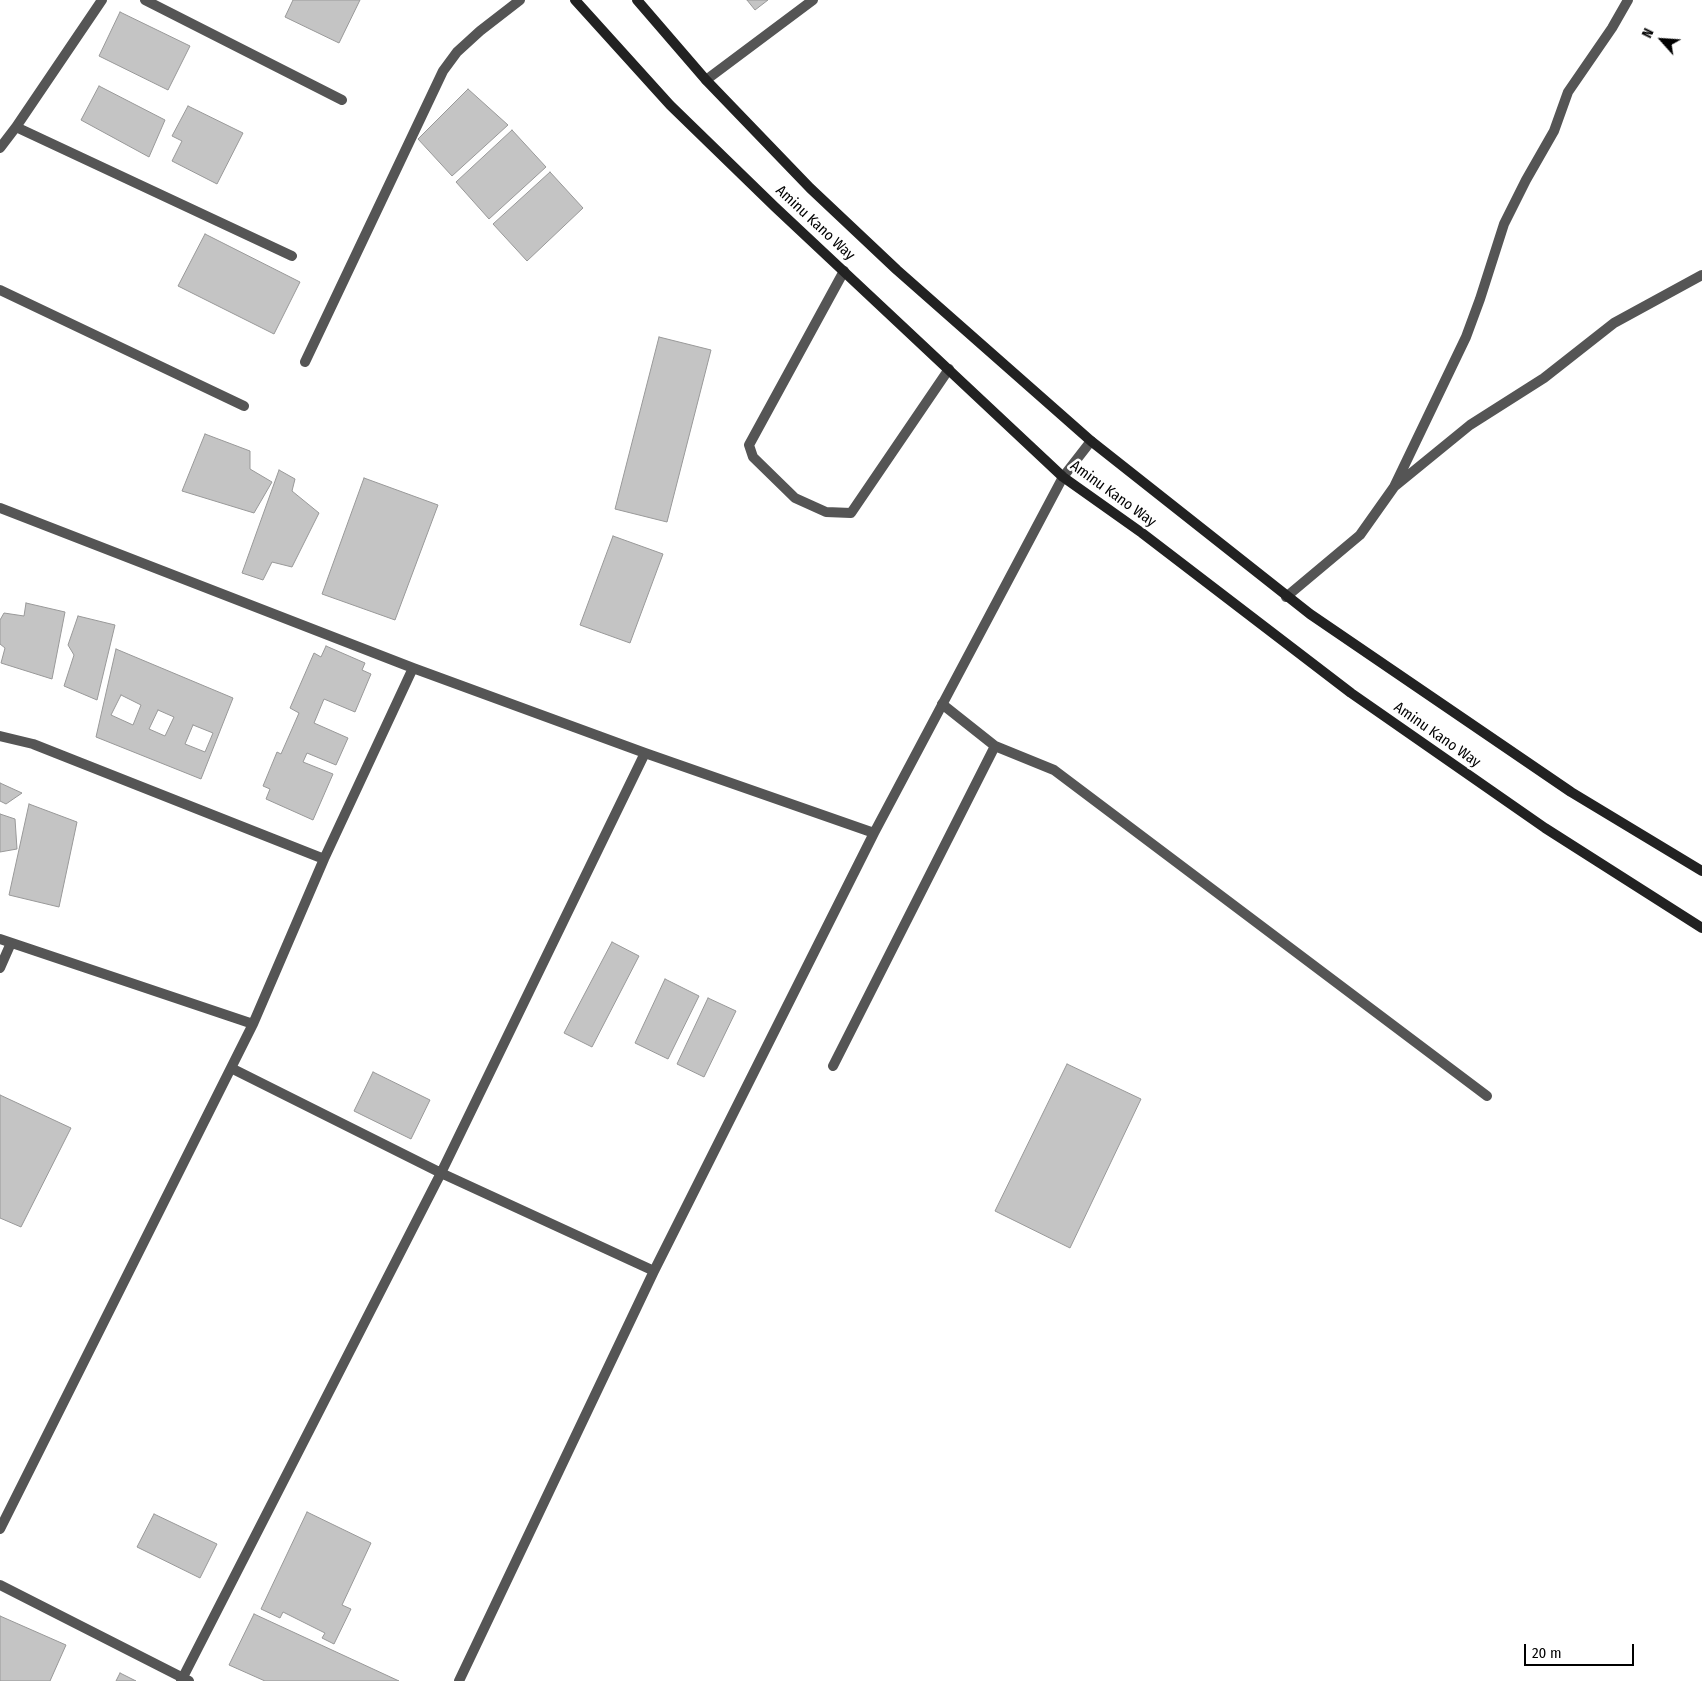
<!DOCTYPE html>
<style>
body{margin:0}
#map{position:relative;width:1702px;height:1681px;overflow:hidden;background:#fff;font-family:"Fira Sans Condensed",sans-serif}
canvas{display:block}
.north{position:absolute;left:1637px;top:15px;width:50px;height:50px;-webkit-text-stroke:4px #fff;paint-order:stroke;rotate:296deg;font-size:14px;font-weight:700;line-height:20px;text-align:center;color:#000}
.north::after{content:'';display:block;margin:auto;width:18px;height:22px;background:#000;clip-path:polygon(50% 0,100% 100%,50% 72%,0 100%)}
.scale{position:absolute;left:1524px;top:1644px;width:110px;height:22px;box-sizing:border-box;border:2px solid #000;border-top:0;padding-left:6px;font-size:15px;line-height:18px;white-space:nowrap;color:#000;-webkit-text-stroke:4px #fff;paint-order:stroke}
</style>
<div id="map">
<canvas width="1702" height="1681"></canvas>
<div class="north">N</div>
<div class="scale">20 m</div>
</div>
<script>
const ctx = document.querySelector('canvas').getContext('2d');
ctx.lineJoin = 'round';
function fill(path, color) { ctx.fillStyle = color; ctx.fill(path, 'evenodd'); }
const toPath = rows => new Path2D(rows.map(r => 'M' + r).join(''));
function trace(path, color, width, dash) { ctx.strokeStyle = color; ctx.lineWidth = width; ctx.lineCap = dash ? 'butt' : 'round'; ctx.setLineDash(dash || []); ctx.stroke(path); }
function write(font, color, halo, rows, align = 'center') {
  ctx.font = font + ' "Fira Sans Condensed",sans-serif'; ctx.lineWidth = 5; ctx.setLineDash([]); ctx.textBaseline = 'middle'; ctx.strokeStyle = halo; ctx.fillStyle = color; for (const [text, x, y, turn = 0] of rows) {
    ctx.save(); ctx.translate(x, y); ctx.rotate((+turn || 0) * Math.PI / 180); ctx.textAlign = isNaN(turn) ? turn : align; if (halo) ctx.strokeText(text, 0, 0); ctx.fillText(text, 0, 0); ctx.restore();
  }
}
const building = toPath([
 [293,0,360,0,339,43,285,17,293,0],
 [747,0,768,0,755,10,747,0],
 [120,12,190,46,168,90,99,56,120,12],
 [99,86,165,120,149,157,81,120,99,86],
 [468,89,508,125,452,176,418,139,468,89],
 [188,106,243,133,217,184,172,161,182,141,172,136,188,106],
 [512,130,546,167,489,219,456,182,512,130],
 [550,172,583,208,527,261,493,224,550,172],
 [205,234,300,282,274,334,178,286,205,234],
 [659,337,711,350,667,522,615,509,659,337],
 [205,434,250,451,250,469,272,482,254,513,182,491,205,434],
 [279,470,295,479,292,491,319,513,292,567,272,562,263,580,242,573,279,470],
 [364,478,438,505,395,620,322,594,364,478],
 [613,536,663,554,630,643,580,625,613,536],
 [26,603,65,612,52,679,1,663,5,648,0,644,0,620,4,613,24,616,26,603],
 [78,616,115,625,97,700,64,686,74,655,68,645,78,616],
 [326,646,365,663,362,670,371,674,355,712,324,699,314,723,348,738,336,765,307,753,303,762,333,774,313,820,266,799,270,789,263,786,277,752,281,754,299,713,290,708,314,653,321,657,326,646],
 [116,649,233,698,201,779,96,737,116,649],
 [121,695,141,705,133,725,111,715,121,695],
 [158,710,174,717,165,736,149,729,158,710],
 [193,725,213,733,205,752,185,744,193,725],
 [0,783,22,793,6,804,0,801,0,783],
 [29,804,77,822,59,907,9,895,29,804],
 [0,814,15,819,17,849,0,852,0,814],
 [612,942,639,956,592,1047,564,1033,612,942],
 [665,979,699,996,668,1059,635,1043,665,979],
 [708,998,736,1011,704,1077,677,1064,708,998],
 [1067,1064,1141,1099,1070,1248,995,1211,1067,1064],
 [373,1072,430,1100,411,1139,354,1111,373,1072],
 [0,1095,71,1128,21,1227,0,1218,0,1095],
 [307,1512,371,1543,342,1605,351,1609,334,1644,322,1638,325,1633,283,1612,280,1618,261,1609,307,1512],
 [154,1514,217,1544,200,1578,137,1547,154,1514],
 [254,1614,399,1681,265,1681,229,1665,254,1614],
 [0,1616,66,1645,50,1681,0,1681,0,1616],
 [120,1673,136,1681,116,1681,120,1673]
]);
const lane = toPath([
 [844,271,749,445,753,457,795,498,826,512,851,513,949,369],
 [1394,487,1466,337,1480,299,1504,224,1526,180,1554,131,1568,92,1612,28,1628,0],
 [1286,597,1360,535,1394,487,1470,425,1544,378,1614,323,1702,275],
 [942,704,995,746,1054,770,1487,1096],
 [833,1066,995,746]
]);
const street = toPath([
 [145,0,342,100],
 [706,80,813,0],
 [16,127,292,256],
 [0,148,16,127,102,0],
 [0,290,244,406],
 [305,362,443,71,457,52,480,31,520,0],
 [0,508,413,668,645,753,874,833],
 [0,736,33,744,324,859],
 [0,939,253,1024],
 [0,968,11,943],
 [231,1068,441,1173,654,1271],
 [0,1529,253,1024,324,859,413,668],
 [0,1585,189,1681],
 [181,1681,441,1173,645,753],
 [459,1681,654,1271,874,833,1063,477,1091,441]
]);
const secondary = toPath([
 [575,0,670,105,775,207,1063,477,1142,533,1351,693,1545,828,1702,928],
 [637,0,706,80,810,188,897,270,1091,441,1310,614,1571,792,1702,871]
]);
const streetNames = [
 ["Aminu Kano Way",815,223,43],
 ["Aminu Kano Way",1113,494,36],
 ["Aminu Kano Way",1437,735,35]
];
fill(building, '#c4c4c4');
trace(building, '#999', 1);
trace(lane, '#555', 10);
trace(street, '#555', 10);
trace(secondary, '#222', 10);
write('15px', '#000', '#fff', streetNames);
</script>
